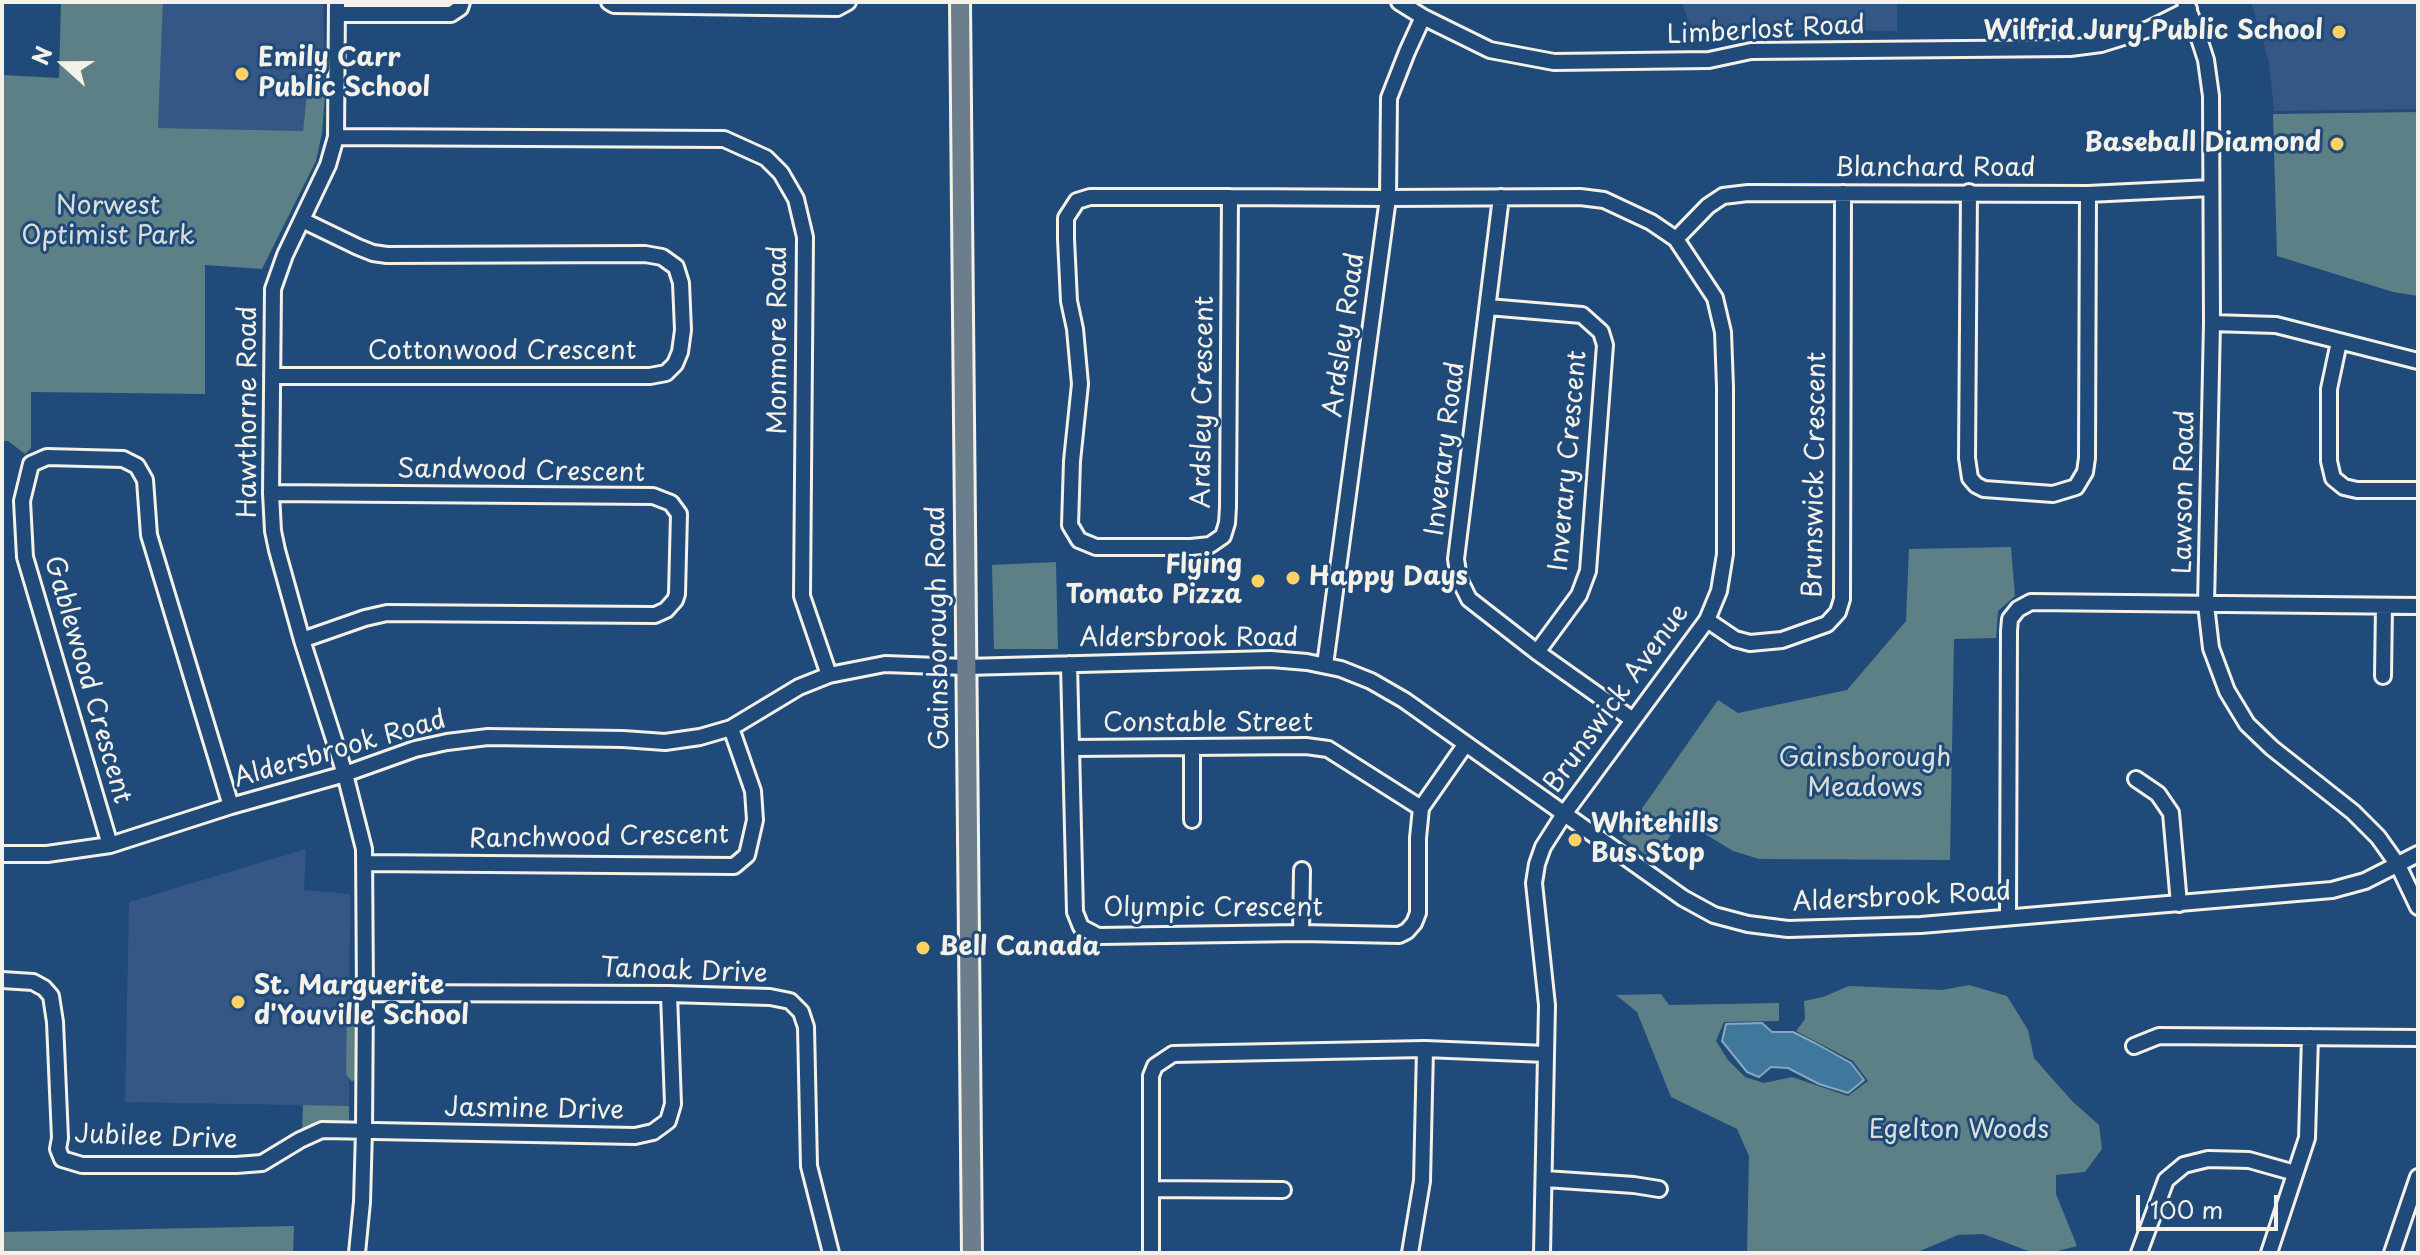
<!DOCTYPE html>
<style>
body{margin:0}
#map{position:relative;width:2420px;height:1255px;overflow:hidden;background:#1f4a7a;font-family:"Playpen Sans",sans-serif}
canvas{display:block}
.frame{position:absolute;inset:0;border:4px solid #f4f1e8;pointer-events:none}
.north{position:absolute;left:24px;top:24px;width:80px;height:80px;-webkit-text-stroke:6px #1f4a7a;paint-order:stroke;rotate:291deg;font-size:22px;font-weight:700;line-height:32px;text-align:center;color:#f4f1e8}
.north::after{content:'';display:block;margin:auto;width:28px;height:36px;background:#f4f1e8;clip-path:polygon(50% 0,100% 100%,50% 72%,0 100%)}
.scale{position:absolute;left:2136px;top:1195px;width:142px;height:36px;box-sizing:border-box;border:4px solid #f4f1e8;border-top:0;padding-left:10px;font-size:24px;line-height:28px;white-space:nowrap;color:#f4f1e8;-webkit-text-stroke:6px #1f4a7a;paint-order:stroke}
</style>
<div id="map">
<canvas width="2420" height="1255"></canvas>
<div class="frame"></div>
<div class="north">N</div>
<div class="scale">100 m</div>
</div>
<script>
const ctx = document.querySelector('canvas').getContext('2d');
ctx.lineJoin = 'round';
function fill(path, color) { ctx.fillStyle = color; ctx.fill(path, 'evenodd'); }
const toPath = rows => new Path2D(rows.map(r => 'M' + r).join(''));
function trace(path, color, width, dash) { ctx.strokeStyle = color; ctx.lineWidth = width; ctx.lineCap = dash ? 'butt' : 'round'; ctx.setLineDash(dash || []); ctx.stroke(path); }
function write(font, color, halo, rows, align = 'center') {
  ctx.font = font + ' "Playpen Sans",sans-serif'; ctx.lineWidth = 6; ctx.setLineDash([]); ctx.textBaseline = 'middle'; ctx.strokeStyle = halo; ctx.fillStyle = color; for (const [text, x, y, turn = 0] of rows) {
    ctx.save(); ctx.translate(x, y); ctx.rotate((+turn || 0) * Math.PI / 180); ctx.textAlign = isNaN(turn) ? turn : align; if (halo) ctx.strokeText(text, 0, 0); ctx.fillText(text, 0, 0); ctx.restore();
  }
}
const built = toPath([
 [163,2,323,2,325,95,307,95,303,131,158,128],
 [1682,2,1897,2,1897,31,1767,30,1695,42],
 [2251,2,2418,2,2418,109,2274,111,2269,62],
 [306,849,304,890,350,894,349,1106,125,1102,129,902]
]);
const green = toPath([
 [61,2,163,2,158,128,303,131,307,94,325,95,322,133,316,161,262,269,205,265,205,394,31,392,31,448,25,454,8,441,2,441,2,75,59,78],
 [2418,112,2418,296,2393,292,2277,256,2273,114],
 [2011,547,2015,596,1998,611,1996,638,1954,639,1950,860,1759,859,1733,851,1682,820,1653,860,1622,837,1718,700,1738,713,1847,690,1906,621,1909,549],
 [1056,562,1058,649,994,649,992,565],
 [1969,985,2007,996,2028,1030,2034,1058,2072,1101,2099,1125,2102,1149,2085,1172,2056,1175,2056,1194,2077,1246,2054,1252,2031,1252,1983,1234,1958,1235,1915,1253,1747,1253,1749,1156,1737,1129,1671,1097,1637,1012,1616,995,1661,994,1669,1005,1779,1003,1779,1021,1724,1022,1716,1041,1728,1060,1745,1077,1764,1083,1792,1077,1848,1096,1868,1081,1853,1061,1796,1031,1805,1019,1804,1001,1823,997,1849,986,1942,990],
 [353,999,358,1000,357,1077,352,1082,346,1074,347,1004],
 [303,1105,349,1106,349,1124,302,1131],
 [294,1226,293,1253,2,1253,2,1232]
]);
const water = toPath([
 [1762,1023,1772,1032,1793,1032,1815,1043,1851,1063,1864,1080,1848,1093,1819,1084,1788,1068,1771,1067,1759,1077,1747,1072,1722,1041,1726,1024,1762,1023]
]);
const minor = toPath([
 [337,2,336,137,328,165,285,255,273,289,271,493,273,531,277,550,302,640,345,774,364,849,365,993,364,1131,362,1202,357,1253],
 [609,2,614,5,837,8,848,2],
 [1399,2,1423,17,1490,50,1554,62,1709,60,1751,51,2070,48,2101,44,2149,29,2189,9],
 [2185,2,2195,26,2206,60,2211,96,2212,323,2206,605,2211,648,2227,691,2247,724,2272,748,2353,812,2378,837,2398,865,2418,907],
 [337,14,451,14,460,8,462,2],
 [336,137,724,139,766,158,781,173,796,199,805,237,802,596,829,675],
 [1969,192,1967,458,1970,478,1976,485,1984,489,2053,494,2076,487,2085,472,2087,458,2088,194],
 [1230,197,1228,507,1227,523,1223,536,1210,545,1191,547,1096,547,1079,540,1070,525,1072,461,1080,384,1075,329,1069,301,1066,239,1066,218,1077,201,1090,197,1230,197,1388,198,1580,197,1604,200,1651,222,1676,239,1715,298,1723,332,1725,387,1725,554,1719,591,1707,620,1564,814,1543,847,1537,864,1534,883,1547,1005,1542,1253],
 [1501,197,1456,559,1459,579,1469,599,1537,652,1633,720],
 [1676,239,1708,206,1723,196,1748,193,2088,194,2211,188],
 [1488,307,1582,315,1601,332,1605,345,1588,571,1579,595,1537,652],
 [2212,323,2276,325,2418,361],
 [2339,342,2329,389,2329,461,2333,478,2344,487,2357,490,2418,490],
 [272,376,650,376,666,373,675,364,680,352,683,330,681,283,676,267,662,257,645,254,387,255,373,253,358,247,302,220],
 [271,493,653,496,671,503,679,514,677,594,675,600,666,610,655,615,387,613,365,618,302,640],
 [1707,620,1735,639,1750,643,1782,640,1827,624,1838,612,1842,599,1843,193],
 [1069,664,1075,912,1081,927,1098,936,1301,933,1399,935,1407,931,1414,923,1418,913,1418,838,1421,808,1465,745],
 [1325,665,1388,198,1389,98,1407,52,1423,17],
 [2383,676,2384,606],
 [1073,748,1306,746,1328,749,1421,808],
 [2136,779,2158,794,2171,813,2179,904],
 [1192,820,1192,748],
 [110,845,25,557,22,501,31,464,47,457,123,459,137,466,145,480,149,535,231,806],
 [2,854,47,854,110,845,231,806,345,774,415,749,447,742,488,737,623,739,665,742,700,737,731,728,799,687,829,675,885,664,965,667,1271,659,1307,662,1341,669,1371,681,1404,700,1683,898,1714,915,1748,924,1788,929,1921,925,2332,890,2365,881,2418,854],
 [365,863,734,866,747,855,755,820,753,791,731,728],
 [2008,916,2009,631,2010,619,2018,609,2031,602,2418,606],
 [1301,933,1302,870],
 [2,980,33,982,44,988,51,996,55,1022,60,1138,58,1149,62,1159,82,1165,236,1165,262,1163,300,1140,322,1130,635,1136,653,1132,668,1121,673,1104,669,994],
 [365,993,669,994,770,997,790,1001,801,1012,806,1027,809,1166,831,1253],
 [2134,1046,2159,1036,2418,1038],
 [1545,1179,1634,1185,1659,1189],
 [1151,1189,1283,1190],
 [1151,1253,1151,1076,1155,1066,1173,1054,1425,1049],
 [1410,1253,1422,1181,1425,1049,1546,1054],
 [2139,1253,2166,1180,2184,1165,2208,1159,2249,1160,2295,1173],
 [2269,1253,2307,1138,2310,1037],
 [2392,1253,2418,1177]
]);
const major = toPath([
 [960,2,972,1253]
]);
const markers = [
 [2339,32,8,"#ffd166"],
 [242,74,8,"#ffd166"],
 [2337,144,8,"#ffd166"],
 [1293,578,8,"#ffd166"],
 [1258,581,8,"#ffd166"],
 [1575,840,8,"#ffd166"],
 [923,948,8,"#ffd166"],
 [238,1002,8,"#ffd166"]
];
const streetNames = [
 ["Limberlost Road",1766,31,-3],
 ["Blanchard Road",1935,169],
 ["Ardsley Road",1345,335,-82],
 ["Monmore Road",779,340,-90],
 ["Cottonwood Crescent",502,352],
 ["Ardsley Crescent",1204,402,-89],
 ["Hawthorne Road",249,412,-90],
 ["Inverary Road",1446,449,-83],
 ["Inverary Crescent",1569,461,-85],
 ["Sandwood Crescent",521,472,1],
 ["Brunswick Crescent",1816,475,-89],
 ["Lawson Road",2185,492,-89],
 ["Gainsborough Road",939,628,-91],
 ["Aldersbrook Road",1189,639],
 ["Gablewood Crescent",87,680,74],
 ["Brunswick Avenue",1617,699,-54],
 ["Constable Street",1208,724],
 ["Aldersbrook Road",340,750,-16],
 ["Ranchwood Crescent",599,838,-1],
 ["Aldersbrook Road",1902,898,-3],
 ["Olympic Crescent",1213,909],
 ["Tanoak Drive",684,972,2],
 ["Jasmine Drive",534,1110,1],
 ["Jubilee Drive",156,1138,2]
];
const poiNames = [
 ["Wilfrid Jury Public School",2323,32,"right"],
 ["Emily Carr",258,59],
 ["Public School",258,89],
 ["Baseball Diamond",2321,144,"right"],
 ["Flying",1242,566,"right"],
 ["Tomato Pizza",1242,596,"right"],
 ["Happy Days",1309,578],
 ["Whitehills",1591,825],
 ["Bus Stop",1591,855],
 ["Bell Canada",939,948],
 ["St. Marguerite",254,987],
 ["d'Youville School",254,1017]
];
const parkNames = [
 ["Norwest",108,207],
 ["Optimist Park",108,237],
 ["Gainsborough",1865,759],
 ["Meadows",1865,789],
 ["Egelton Woods",1959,1131]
];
fill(built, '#355786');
fill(green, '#5c8085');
fill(water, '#40779c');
trace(water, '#88a8ba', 2);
trace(minor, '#f4f1e8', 20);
trace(major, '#f4f1e8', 24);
trace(minor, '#1f4a7a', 14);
trace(major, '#6c7d8c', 18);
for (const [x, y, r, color] of markers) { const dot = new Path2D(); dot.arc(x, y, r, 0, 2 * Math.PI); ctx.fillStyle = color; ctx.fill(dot); trace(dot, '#1f4a7a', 3); }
write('26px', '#f4f1e8', '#1f4a7a', streetNames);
write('bold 26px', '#f4f1e8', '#1f4a7a', poiNames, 'left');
write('26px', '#dde0d9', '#1f4a7a', parkNames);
</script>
